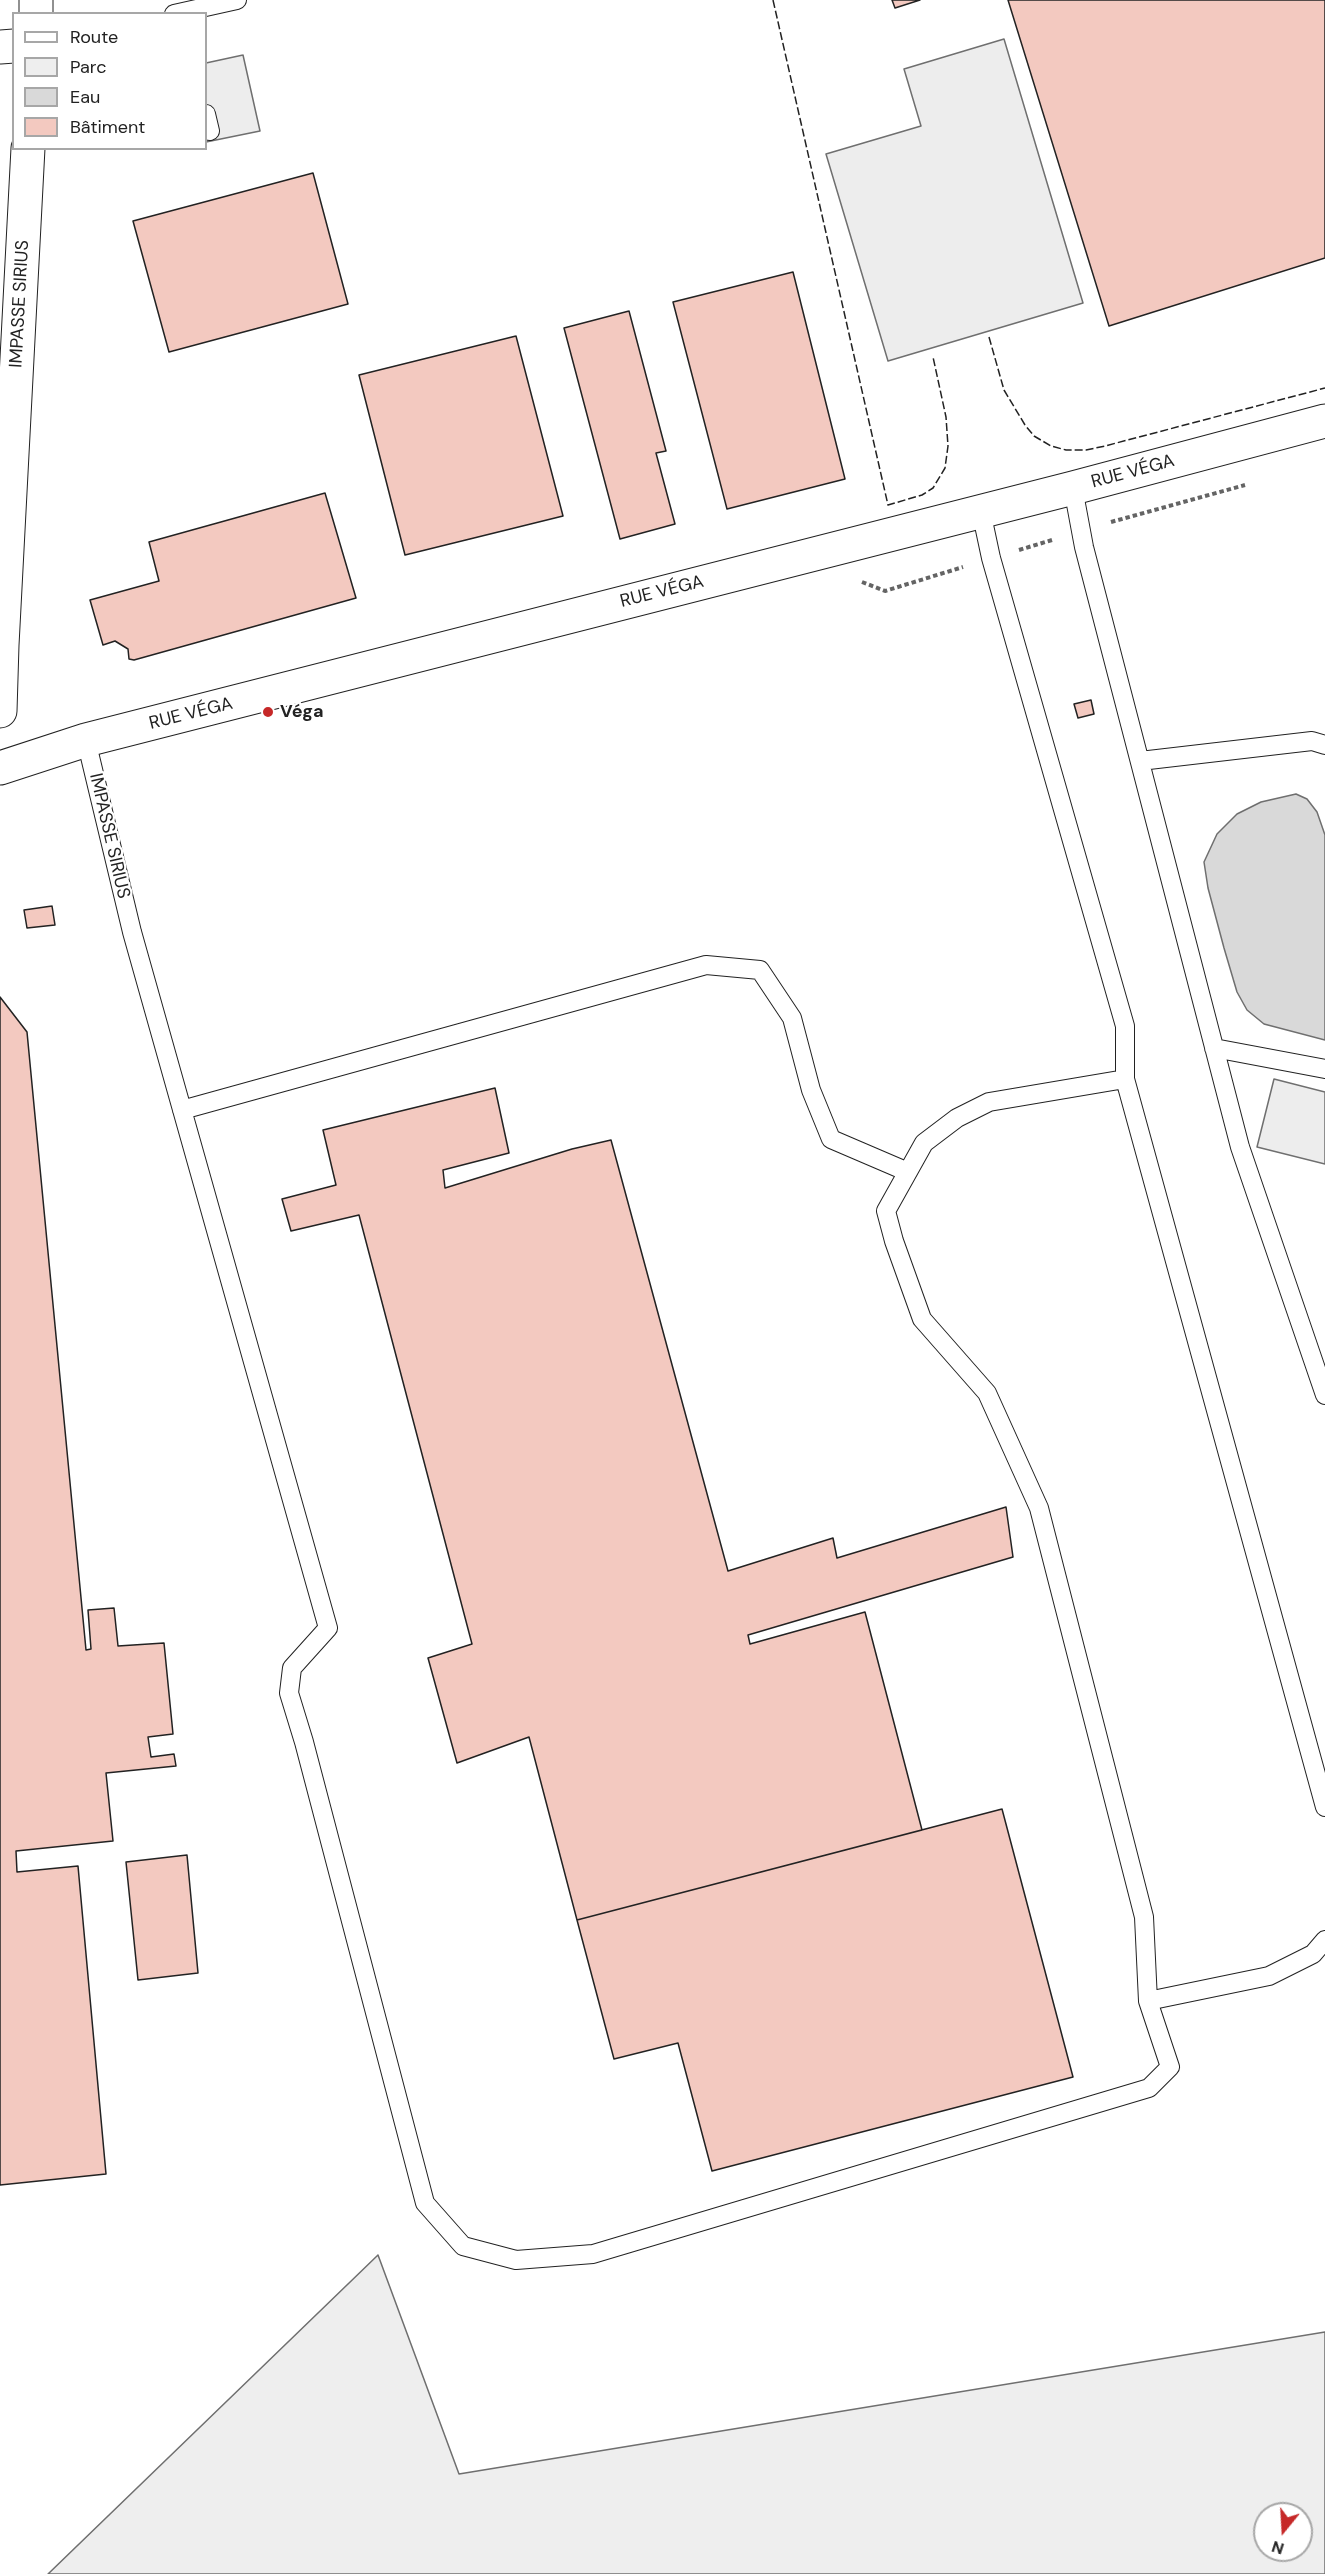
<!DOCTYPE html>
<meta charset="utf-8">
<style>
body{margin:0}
#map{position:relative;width:1325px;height:2574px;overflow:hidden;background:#fff;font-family:"DM Sans",sans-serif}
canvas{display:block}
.legend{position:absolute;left:12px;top:12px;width:195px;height:138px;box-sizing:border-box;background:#fff;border:2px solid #a7a7a7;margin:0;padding:8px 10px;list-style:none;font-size:18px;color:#222}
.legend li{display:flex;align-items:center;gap:12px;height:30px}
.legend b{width:30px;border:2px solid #a7a7a7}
.north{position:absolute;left:1253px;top:2502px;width:60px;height:60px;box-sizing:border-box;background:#fff;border:2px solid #a7a7a7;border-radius:50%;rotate:198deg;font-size:16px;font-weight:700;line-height:24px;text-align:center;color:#222}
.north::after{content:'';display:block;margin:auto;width:21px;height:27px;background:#c62828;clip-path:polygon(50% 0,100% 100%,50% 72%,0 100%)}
</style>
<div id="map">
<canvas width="1325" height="2574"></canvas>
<ul class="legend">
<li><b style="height:8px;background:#fff"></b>Route</li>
<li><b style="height:16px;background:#eee"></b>Parc</li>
<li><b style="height:16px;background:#d9d9d9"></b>Eau</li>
<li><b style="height:16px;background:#f3c9c0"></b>Bâtiment</li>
</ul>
<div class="north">N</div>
</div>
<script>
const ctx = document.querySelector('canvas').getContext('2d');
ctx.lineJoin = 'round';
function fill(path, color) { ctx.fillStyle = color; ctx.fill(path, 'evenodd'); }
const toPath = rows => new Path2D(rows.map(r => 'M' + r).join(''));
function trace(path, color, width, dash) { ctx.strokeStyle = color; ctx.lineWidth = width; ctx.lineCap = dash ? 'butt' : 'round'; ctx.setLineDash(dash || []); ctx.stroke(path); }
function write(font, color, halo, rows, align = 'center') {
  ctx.font = font + ' "DM Sans",sans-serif'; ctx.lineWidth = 4.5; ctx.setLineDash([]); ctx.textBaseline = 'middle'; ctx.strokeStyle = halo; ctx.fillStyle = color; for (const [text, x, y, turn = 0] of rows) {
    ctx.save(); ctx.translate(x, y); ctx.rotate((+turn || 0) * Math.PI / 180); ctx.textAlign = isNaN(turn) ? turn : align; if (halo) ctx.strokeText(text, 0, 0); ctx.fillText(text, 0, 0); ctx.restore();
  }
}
const green = toPath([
 [378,2255,459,2474,1325,2332,1325,2574,48,2574,378,2255],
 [1265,2514,1301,2514,1301,2550,1265,2550,1265,2514]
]);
const parking = toPath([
 [1004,39,1083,303,888,361,826,154,921,126,904,69,1004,39],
 [243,55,260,131,206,142,206,63,243,55],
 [1274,1079,1325,1092,1325,1164,1257,1147,1274,1079]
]);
const water = toPath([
 [1296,794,1307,799,1317,812,1325,835,1325,1040,1264,1024,1247,1010,1237,992,1224,948,1208,888,1204,862,1217,834,1237,814,1261,802,1296,794]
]);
const building = toPath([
 [892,0,920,0,895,8,892,0],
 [1008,0,1325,0,1325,258,1109,326,1008,0],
 [313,173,348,304,169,352,133,221,313,173],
 [793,272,845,479,727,509,673,302,793,272],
 [629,311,666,451,656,453,675,524,620,539,564,328,629,311],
 [516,336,563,516,405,555,359,375,516,336],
 [325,493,356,598,134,660,129,659,128,649,115,641,103,645,90,600,159,581,149,542,325,493],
 [1091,700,1094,714,1078,718,1074,704,1091,700],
 [52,906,55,925,27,928,24,910,52,906],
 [0,997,27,1032,86,1650,91,1649,88,1610,114,1608,118,1646,164,1643,173,1734,148,1737,151,1757,174,1754,176,1766,106,1773,113,1841,16,1851,17,1872,78,1866,106,2174,0,2185,0,997],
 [495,1088,509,1153,443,1170,445,1188,572,1149,611,1140,728,1571,833,1538,837,1558,1006,1507,1013,1557,748,1635,750,1644,865,1612,922,1830,577,1920,529,1737,457,1763,428,1658,472,1644,359,1215,291,1231,282,1199,336,1185,323,1130,495,1088],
 [1002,1809,1073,2077,712,2171,678,2043,614,2059,577,1920,1002,1809],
 [187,1855,198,1973,138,1980,126,1862,187,1855]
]);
const path = toPath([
 [1111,522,1245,485],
 [1019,550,1052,540],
 [862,582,885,591,963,567]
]);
const service = toPath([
 [174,14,237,0],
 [206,114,210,131],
 [1073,488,1084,547,1240,1147,1325,1395],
 [981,511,991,558,1125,1026,1125,1079,1325,1807],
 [86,740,132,932,328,1628,292,1668,289,1693,304,1742,425,2203,463,2246,516,2260,593,2254,1149,2088,1170,2067,1148,2001,1144,1917,1039,1508,987,1393,922,1319,894,1241,886,1211,924,1143,957,1118,989,1102,1125,1079],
 [1140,761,1312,741,1325,745],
 [1214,1048,1325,1069],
 [182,1110,706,965,760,970,792,1018,811,1090,831,1139,908,1172],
 [1148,2001,1269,1976,1313,1954,1325,1940]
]);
const minor = toPath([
 [36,14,36,0],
 [0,47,14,46],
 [0,711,2,645,28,148],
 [0,768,86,740,1073,488,1325,421]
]);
const fence = toPath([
 [773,0,888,505,922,495,933,488,945,468,948,446,946,417,933,357],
 [989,337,1004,390,1025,425,1034,436,1051,446,1066,450,1086,450,1105,446,1325,388]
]);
const markers = [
 [268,712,6,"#c62828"]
];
const streetNames = [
 ["IMPASSE SIRIUS",20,304,-87],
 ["RUE VÉGA",1133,472,-15],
 ["RUE VÉGA",662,592,-14],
 ["RUE VÉGA",191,714,-14],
 ["IMPASSE SIRIUS",109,836,77]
];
const poiNames = [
 ["Véga",280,712]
];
fill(green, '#eee');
trace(green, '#6f6f6f', 1.5);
fill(parking, '#ededed');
trace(parking, '#6f6f6f', 1.5);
fill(water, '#d9d9d9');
trace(water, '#6f6f6f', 1.5);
fill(building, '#f3c9c0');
trace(building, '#222', 1.5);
trace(service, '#222', 20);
trace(minor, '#222', 35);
trace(path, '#646464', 4, [4.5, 3]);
trace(service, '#fff', 18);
trace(minor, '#fff', 33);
trace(fence, '#222', 1.5, [8, 3]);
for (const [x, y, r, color] of markers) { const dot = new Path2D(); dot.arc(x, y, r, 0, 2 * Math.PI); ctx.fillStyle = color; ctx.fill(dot); trace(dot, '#fff', 2); }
write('18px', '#222', '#fff', streetNames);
write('bold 18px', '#222', '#fff', poiNames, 'left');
</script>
